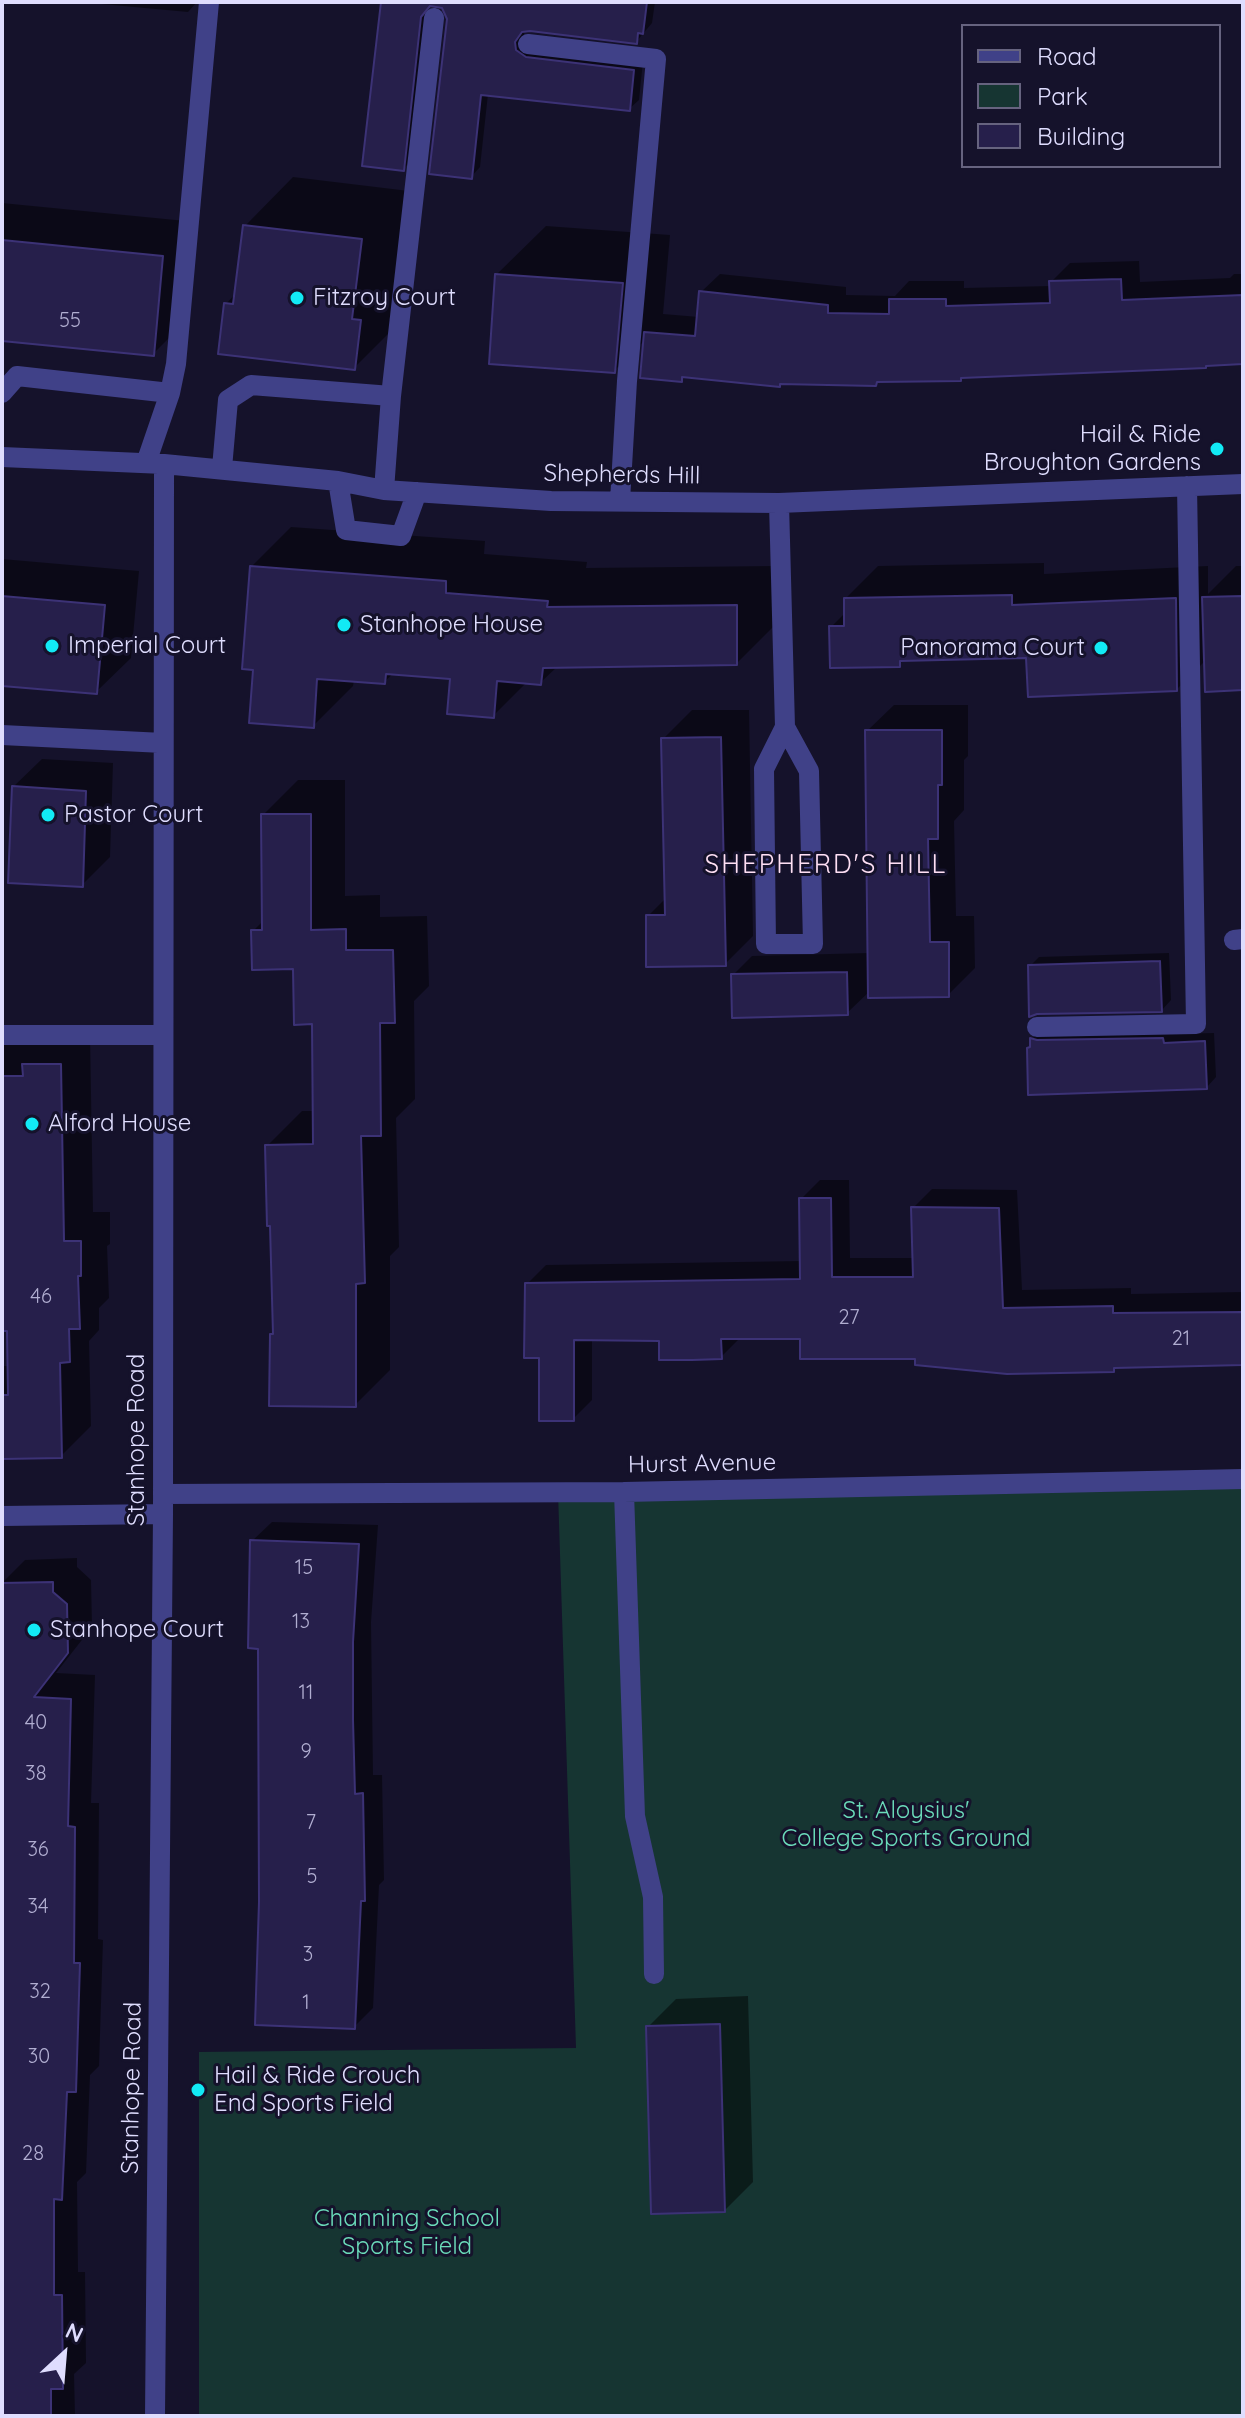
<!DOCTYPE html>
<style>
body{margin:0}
#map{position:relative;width:1245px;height:2418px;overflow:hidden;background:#15122b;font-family:Quicksand,sans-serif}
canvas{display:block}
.frame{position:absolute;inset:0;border:4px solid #dfddfe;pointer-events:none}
.legend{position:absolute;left:961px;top:24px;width:260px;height:144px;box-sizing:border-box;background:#15122b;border:2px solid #66637f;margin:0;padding:10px 14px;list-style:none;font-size:24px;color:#dfddfe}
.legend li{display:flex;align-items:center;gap:16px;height:40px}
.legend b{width:40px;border:2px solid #66637f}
.north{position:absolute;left:24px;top:2314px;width:80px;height:80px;-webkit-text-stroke:6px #15122b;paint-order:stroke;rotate:26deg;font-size:22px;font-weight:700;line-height:32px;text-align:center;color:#dfddfe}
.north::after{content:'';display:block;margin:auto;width:28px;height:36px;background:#dfddfe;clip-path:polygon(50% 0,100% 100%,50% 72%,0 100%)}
</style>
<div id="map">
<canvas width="1245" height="2418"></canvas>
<div class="frame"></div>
<ul class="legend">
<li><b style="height:10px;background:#404188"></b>Road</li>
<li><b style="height:22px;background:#163532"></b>Park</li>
<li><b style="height:22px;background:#261f4b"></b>Building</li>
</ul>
<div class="north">N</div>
</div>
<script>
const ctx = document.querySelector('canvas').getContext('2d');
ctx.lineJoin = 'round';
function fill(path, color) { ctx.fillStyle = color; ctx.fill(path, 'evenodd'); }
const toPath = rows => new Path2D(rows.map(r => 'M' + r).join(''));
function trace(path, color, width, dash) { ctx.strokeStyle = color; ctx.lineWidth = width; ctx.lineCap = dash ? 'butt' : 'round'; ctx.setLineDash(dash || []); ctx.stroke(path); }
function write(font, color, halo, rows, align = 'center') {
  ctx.font = font + ' Quicksand,sans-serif'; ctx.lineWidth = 6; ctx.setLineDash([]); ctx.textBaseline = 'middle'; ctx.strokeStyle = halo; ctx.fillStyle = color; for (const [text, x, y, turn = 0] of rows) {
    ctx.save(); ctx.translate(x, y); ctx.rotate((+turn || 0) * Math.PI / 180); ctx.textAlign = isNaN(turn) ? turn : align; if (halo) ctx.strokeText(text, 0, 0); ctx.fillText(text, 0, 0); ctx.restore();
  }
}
const green = toPath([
 [1243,1479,1243,2416,199,2416,199,2052,576,2048,558,1492]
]);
const shadow = toPath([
 [197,2,188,12,91,3,91,2],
 [383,2,655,2,652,23,636,42,524,30,525,41,643,61,639,100,629,109,488,94,480,167,471,177,449,19,444,6,430,4,412,160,403,169],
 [293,177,409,191,403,319,354,368,226,304,236,293,245,226],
 [2,203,196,222,187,320,153,354,2,340],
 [546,226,670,235,663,314,699,317,701,292,720,274,846,287,846,295,895,296,909,281,964,281,964,288,1051,286,1051,282,1070,263,1139,261,1140,282,1230,278,1234,274,1243,274,1243,363,964,376,961,379,879,380,876,384,686,375,681,380,646,339,614,371,497,274],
 [291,527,485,541,484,554,587,562,586,568,776,566,777,623,737,663,558,666,540,683,527,682,493,716,452,677,394,673,384,682,354,680,353,686,313,726,255,668,251,567],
 [2,559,139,571,131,658,96,692,2,684],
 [1044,563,1044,574,1208,566,1208,594,1236,566,1243,566,1243,688,1206,660,1177,689,1028,656,905,658,899,665,831,627,846,612,846,598,878,566],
 [894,705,968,705,968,756,964,760,964,810,954,821,956,916,974,916,975,968,948,995,870,991,847,1013,733,975,752,956,869,953,867,731],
 [692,710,749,710,753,936,725,964,648,916,667,897,663,739],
 [42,759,113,763,110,857,82,885,13,787],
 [298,780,345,780,345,896,380,895,380,917,427,916,429,986,414,1001,415,1099,396,1118,399,1247,390,1256,390,1370,355,1405,272,1335,275,1331,272,1224,267,1146,302,1111,315,1111,314,1022,295,967,253,931,264,920,263,815],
 [1169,953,1171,1000,1162,1010,1030,966,1039,957],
 [1041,1030,1172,1034,1214,1033,1216,1077,1207,1087,1032,1045,1032,1039],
 [2,1034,90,1034,93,1212,110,1212,110,1244,107,1246,109,1298,99,1308,99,1330,89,1341,91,1426,61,1456,2,1457,2,1366,9,1366,9,1329,2,1329],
 [820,1180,849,1180,850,1258,914,1258,913,1208,932,1189,1017,1190,1022,1290,1131,1288,1131,1294,1243,1292,1243,1362,1118,1366,1113,1370,917,1357,802,1337,740,1338,721,1357,661,1339,592,1338,592,1400,573,1419,541,1356,527,1284,546,1265,802,1261,801,1199],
 [272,1522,378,1525,371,1622,372,1699,373,1775,382,1775,384,1880,379,1885,373,2008,354,2027,261,1795,260,1647,252,1541],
 [77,1558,77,1567,91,1580,92,1627,56,1673,95,1675,91,1803,99,1803,98,1939,103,1940,99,2066,90,2075,86,2173,77,2182,78,2272,85,2272,86,2363,74,2374,75,2416,2,2416,2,1583,25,1560],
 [748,1996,753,2182,725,2210,648,2027,676,1999]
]);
const building = toPath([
 [381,2,647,2,643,34,638,33,637,44,530,31,522,32,515,42,516,50,526,57,634,70,630,111,481,95,472,179,429,174,447,19,442,8,430,6,421,17,404,171,362,166,381,2],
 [243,225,362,239,352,319,361,320,355,370,218,354,224,303,233,304,243,225],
 [2,240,163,256,154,356,2,341,2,240],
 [495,274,623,283,615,373,489,364,495,274],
 [1121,279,1122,300,1243,295,1243,364,1206,366,1206,368,961,378,961,381,877,382,876,386,780,384,780,387,682,377,682,382,640,378,644,332,695,336,699,291,828,305,828,313,889,314,889,299,946,299,946,306,1050,303,1049,281,1121,279],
 [250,566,446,581,446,593,548,601,547,607,737,605,737,665,543,668,541,685,497,681,494,718,447,714,450,679,386,674,385,684,317,679,314,728,249,723,253,670,242,669,250,566],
 [1012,595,1012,605,1176,598,1177,691,1028,697,1026,658,900,661,900,667,830,668,829,626,844,626,844,598,1012,595],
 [2,596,105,605,97,694,2,686,2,596],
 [1243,596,1243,690,1205,692,1202,597,1243,596],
 [865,730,942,730,942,785,938,785,938,839,928,839,930,942,949,942,949,997,868,998,865,730],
 [721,737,726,966,646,967,646,915,665,915,661,738,721,737],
 [12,786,86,791,83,887,8,883,12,786],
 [261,814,311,814,311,930,346,929,346,950,393,950,395,1023,380,1023,381,1136,361,1136,365,1283,356,1284,356,1407,269,1406,270,1334,273,1334,270,1226,267,1226,265,1145,313,1144,312,1024,294,1025,293,969,252,970,251,930,262,930,261,814],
 [1160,961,1162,1012,1037,1014,1029,1017,1028,965,1160,961],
 [847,972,848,1015,732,1018,731,974,847,972],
 [1030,1038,1037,1040,1163,1038,1164,1043,1205,1041,1207,1089,1028,1095,1027,1048,1030,1047,1030,1038],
 [22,1064,61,1064,64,1241,81,1241,81,1276,78,1276,80,1329,69,1329,70,1362,60,1363,62,1458,2,1459,2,1395,8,1395,7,1331,2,1331,2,1076,23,1076,22,1064],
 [799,1198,831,1198,832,1277,913,1277,911,1207,999,1208,1003,1308,1113,1306,1113,1313,1243,1312,1243,1365,1114,1368,1114,1372,1007,1374,915,1365,915,1359,800,1359,800,1339,721,1339,722,1359,692,1360,659,1360,659,1341,574,1340,574,1421,539,1421,539,1358,524,1358,525,1283,800,1279,799,1198],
 [250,1540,359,1544,353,1642,353,1720,355,1794,363,1793,365,1901,361,1901,355,2029,255,2025,259,1902,258,1649,248,1648,250,1540],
 [53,1582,53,1592,67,1604,68,1653,34,1697,71,1699,68,1826,75,1827,74,1963,80,1963,76,2092,67,2092,62,2200,54,2199,54,2295,62,2295,63,2389,51,2389,51,2416,2,2416,2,1583,53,1582],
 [720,2024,725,2212,651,2214,646,2026,720,2024]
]);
const minor = toPath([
 [528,44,656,59,627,381,620,501],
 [2,393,17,376,170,393],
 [2,457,164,464,338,481,384,490,551,501,779,503,1243,484],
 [146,463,170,393,176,364,209,2],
 [222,468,228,400,251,385,391,396],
 [338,481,346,530,401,536,417,492],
 [384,490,391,396,434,18],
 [779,503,785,727,809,771,813,944,766,944,764,769,785,727],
 [2,735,163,743],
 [1234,940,1243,939],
 [1037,1027,1196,1024,1187,486],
 [2,1035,163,1035],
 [624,1492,635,1816,653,1897,654,1974],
 [163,1494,624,1492,1243,1479],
 [2,1516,163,1514],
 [155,2416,163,1514,164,464]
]);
const markers = [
 [297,298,8,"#12eaf5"],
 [1217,449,8,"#12eaf5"],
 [344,625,8,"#12eaf5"],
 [52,646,8,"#12eaf5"],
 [1101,648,8,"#12eaf5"],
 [48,815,8,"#12eaf5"],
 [32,1124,8,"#12eaf5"],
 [34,1630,8,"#12eaf5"],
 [198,2090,8,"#12eaf5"]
];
const numberNames = [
 ["55",70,321],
 ["46",41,1297],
 ["27",849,1318],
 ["21",1181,1339],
 ["15",304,1568],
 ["13",301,1622],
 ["11",306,1693],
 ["40",36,1723],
 ["9",306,1752],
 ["38",36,1774],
 ["7",311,1823],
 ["36",38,1850],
 ["5",312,1877],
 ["34",38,1907],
 ["3",308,1955],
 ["32",40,1992],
 ["1",306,2003],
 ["30",39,2057],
 ["28",33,2154]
];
const poiNames = [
 ["Fitzroy Court",313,298],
 ["Hail & Ride",1201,435,"right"],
 ["Broughton Gardens",1201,463,"right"],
 ["Stanhope House",360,625],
 ["Imperial Court",68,646],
 ["Panorama Court",1085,648,"right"],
 ["Pastor Court",64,815],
 ["Alford House",48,1124],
 ["Stanhope Court",50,1630],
 ["Hail & Ride Crouch",214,2076],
 ["End Sports Field",214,2104]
];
const streetNames = [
 ["Shepherds Hill",622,475,1],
 ["Stanhope Road",137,1440,-90],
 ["Hurst Avenue",702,1464,-1],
 ["Stanhope Road",132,2088,-89]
];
const parkNames = [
 ["St. Aloysius'",906,1811],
 ["College Sports Ground",906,1839],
 ["Channing School",407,2219],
 ["Sports Field",407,2247]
];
const neighbourhoodNames = [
 ["SHEPHERD'S HILL",826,865]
];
fill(green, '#163532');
fill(shadow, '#0007');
fill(building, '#261f4b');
trace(building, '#3c3276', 2);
trace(minor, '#404188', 20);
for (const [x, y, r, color] of markers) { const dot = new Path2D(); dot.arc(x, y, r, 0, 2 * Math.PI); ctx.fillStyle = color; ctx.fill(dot); trace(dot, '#15122b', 3); }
write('20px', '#b1aed1', null, numberNames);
write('24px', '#dfddfe', '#15122b', poiNames, 'left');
write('24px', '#dfddfe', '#15122b', streetNames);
write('24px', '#6bdcba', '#15122b', parkNames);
ctx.letterSpacing = '2px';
write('26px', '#fedff4', '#15122b', neighbourhoodNames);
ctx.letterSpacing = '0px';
</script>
